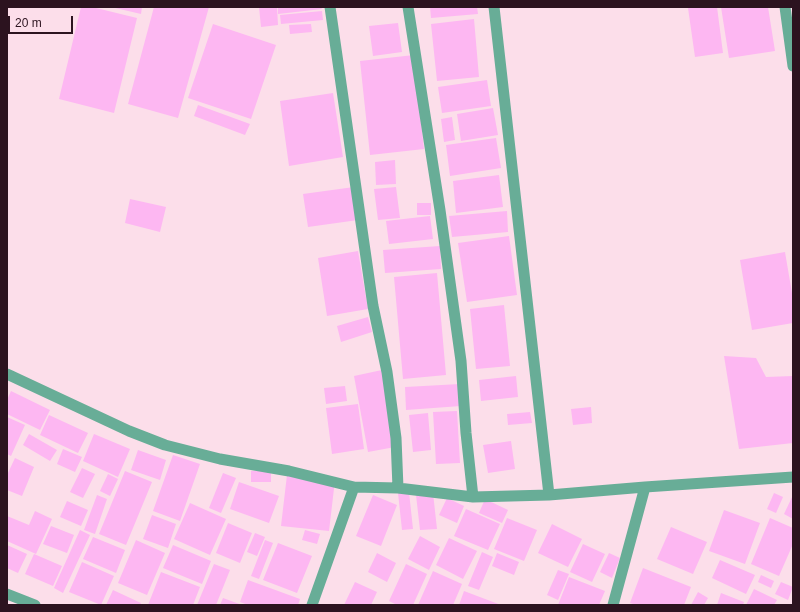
<!DOCTYPE html>
<style>
body{margin:0}
#map{position:relative;width:800px;height:612px;overflow:hidden;background:#fcdeea;font-family:Arial,sans-serif}
canvas{display:block}
.frame{position:absolute;inset:0;border:8px solid #2c131f;pointer-events:none}
.scale{position:absolute;left:8px;top:16px;width:65px;height:18px;box-sizing:border-box;border:2px solid #2c131f;border-top:0;padding-left:5px;font-size:12px;line-height:14px;white-space:nowrap;color:#2c131f;-webkit-text-stroke:3px #fcdeea;paint-order:stroke}
</style>
<div id="map">
<canvas width="800" height="612"></canvas>
<div class="frame"></div>
<div class="scale">20 m</div>
</div>
<script>
const ctx = document.querySelector('canvas').getContext('2d');
ctx.lineJoin = 'round';
function fill(path, color) { ctx.fillStyle = color; ctx.fill(path, 'evenodd'); }
const toPath = rows => new Path2D(rows.map(r => 'M' + r).join(''));
function trace(path, color, width, dash) { ctx.strokeStyle = color; ctx.lineWidth = width; ctx.lineCap = dash ? 'butt' : 'round'; ctx.setLineDash(dash || []); ctx.stroke(path); }
const building = toPath([
 [81,7,92,7,137,18,114,113,59,99],
 [111,7,142,7,141,14],
 [154,7,209,7,178,118,128,104],
 [259,7,277,7,278,25,261,27],
 [278,7,321,7,322,9,278,14],
 [430,7,477,7,478,14,431,18],
 [695,7,717,7,723,53,695,57,688,8],
 [721,7,768,7,775,51,729,58],
 [322,11,323,20,281,24,280,15],
 [474,19,479,77,437,81,431,24],
 [398,23,402,52,373,56,369,26],
 [213,24,276,45,251,119,188,98],
 [311,24,312,32,290,34,289,25],
 [414,55,424,149,370,155,360,61],
 [487,80,491,106,442,113,438,87],
 [333,93,343,157,289,166,280,101],
 [198,105,250,124,245,135,194,116],
 [493,108,498,135,461,141,457,114],
 [452,117,455,140,444,142,441,119],
 [496,138,501,168,450,176,446,145],
 [395,160,396,184,376,185,375,162],
 [499,175,503,207,456,213,453,181],
 [354,187,358,220,308,227,303,194],
 [396,187,400,218,378,220,374,189],
 [130,199,166,207,160,232,125,223],
 [417,203,431,203,431,215,417,215],
 [507,211,508,232,452,237,449,216],
 [430,216,433,239,389,244,386,221],
 [509,236,517,295,467,302,458,243],
 [440,246,441,269,385,273,383,250],
 [358,251,368,309,327,316,318,258],
 [785,252,793,299,793,323,752,330,740,260],
 [437,273,446,375,403,379,394,277],
 [504,305,510,366,476,369,470,309],
 [368,317,372,332,341,342,337,326],
 [724,356,756,358,766,377,793,376,793,443,739,449],
 [382,370,395,447,368,452,354,376],
 [516,376,518,397,481,401,479,380],
 [460,384,461,406,406,410,405,387],
 [345,386,347,401,326,404,324,388],
 [11,391,50,410,40,430,7,414,7,400],
 [358,404,364,449,332,454,326,408],
 [591,407,592,423,573,425,571,409],
 [457,411,460,463,436,464,433,412],
 [530,412,532,423,508,425,507,414],
 [428,413,431,450,413,452,409,415],
 [49,415,88,433,78,453,40,435],
 [7,417,25,425,11,456,7,454],
 [29,434,57,450,50,461,23,445],
 [94,434,130,449,118,477,83,461],
 [511,441,515,469,488,473,483,445],
 [63,449,82,457,75,472,57,464],
 [138,450,166,460,160,480,131,470],
 [173,455,200,464,180,521,153,511],
 [15,458,34,467,22,496,7,490,7,475],
 [82,468,95,474,83,498,70,492],
 [125,471,152,482,126,545,99,534],
 [251,471,271,471,271,482,251,482],
 [223,473,236,478,221,513,209,508],
 [108,474,118,479,110,496,100,491],
 [287,475,335,480,329,531,281,526],
 [239,482,279,496,269,523,230,509],
 [409,492,413,529,402,530,398,493],
 [433,493,437,529,420,530,416,495],
 [774,493,783,497,776,513,767,509],
 [97,495,107,499,95,534,84,530],
 [373,495,397,505,381,546,356,536],
 [793,495,793,519,784,514],
 [447,498,464,506,457,523,439,515],
 [485,499,508,510,502,523,479,513],
 [67,501,88,510,81,526,60,517],
 [190,503,226,519,210,555,174,539],
 [466,509,500,524,488,550,454,536],
 [724,510,760,523,745,564,709,551],
 [35,511,52,519,36,554,7,541,7,516,29,525],
 [152,515,176,524,168,548,143,539],
 [507,518,537,530,524,561,494,549],
 [770,518,793,528,793,544,779,576,751,564],
 [228,523,252,533,240,563,216,553],
 [552,524,582,539,568,567,538,553],
 [51,526,74,535,67,553,43,544],
 [671,527,707,542,693,574,657,559],
 [80,530,90,535,63,593,54,588],
 [305,530,320,534,317,544,302,540],
 [255,533,265,537,257,556,247,552],
 [420,536,440,547,429,570,408,559],
 [93,537,125,550,116,573,83,559],
 [449,538,477,551,463,579,436,565],
 [136,540,165,553,147,595,118,583],
 [265,540,273,543,259,579,251,576],
 [278,543,312,556,297,593,263,580],
 [583,544,605,554,592,582,570,572],
 [7,545,27,554,18,573,7,568],
 [173,545,211,561,202,584,163,568],
 [482,552,493,557,479,590,468,586],
 [377,553,396,563,387,582,368,572],
 [497,553,519,562,514,575,492,566],
 [609,553,620,558,612,578,600,572],
 [34,554,62,566,53,586,25,574],
 [720,560,755,575,746,594,712,578],
 [82,562,114,576,101,605,69,592],
 [214,564,230,570,216,605,197,605],
 [406,564,427,574,413,605,397,605,389,601],
 [643,568,691,587,684,605,636,605,630,603],
 [558,570,569,574,558,600,547,595],
 [433,571,462,584,453,605,418,605],
 [161,572,200,587,193,605,148,605],
 [761,575,774,581,771,588,758,582],
 [569,577,605,591,599,605,558,605],
 [248,580,300,599,298,605,248,605,240,602],
 [355,582,377,592,371,605,344,605],
 [781,582,793,587,788,600,775,594],
 [754,589,777,600,774,605,746,605],
 [113,590,141,603,140,605,106,605],
 [464,591,501,605,459,605],
 [698,592,708,598,704,605,691,605],
 [721,593,744,602,743,605,717,605],
 [223,598,242,605,220,605]
]);
const minor = toPath([
 [330,7,373,306,387,372,396,438,398,488],
 [408,7,440,210,461,361,466,433,473,497],
 [494,7,549,495],
 [785,7,793,66],
 [7,374,129,431,165,445,220,459,289,471,354,487,398,488,473,497,549,495,645,487,793,477],
 [7,594,35,605],
 [312,605,354,487],
 [613,605,645,487]
]);
fill(building, '#fdb7f2');
trace(minor, '#68ad97', 11);
</script>
